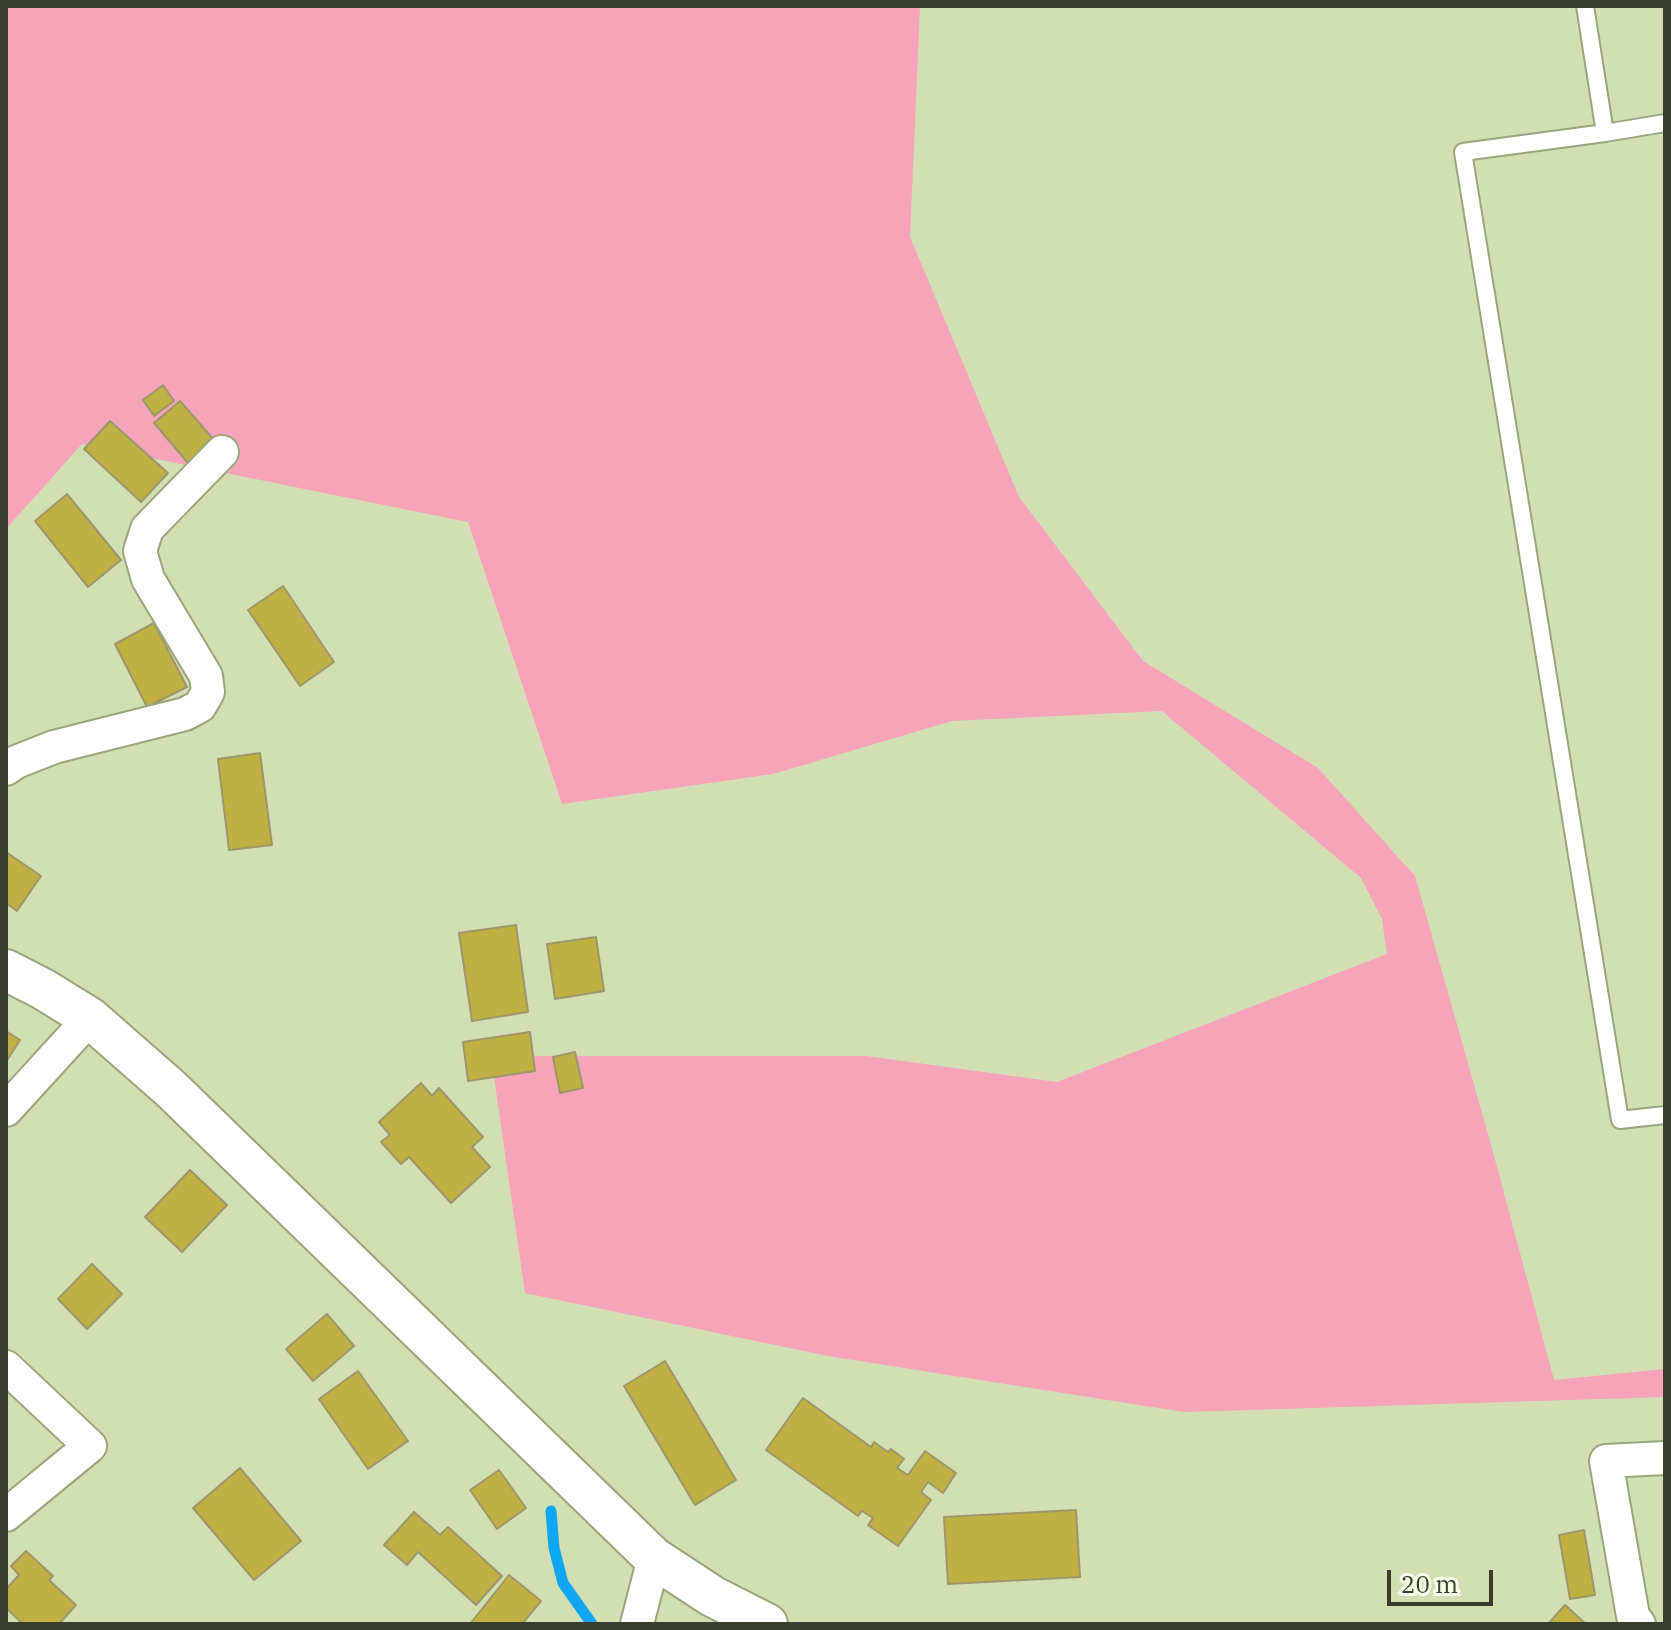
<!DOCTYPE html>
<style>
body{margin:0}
#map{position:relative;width:1671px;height:1630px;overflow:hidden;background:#d1dfb2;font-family:"IBM Plex Serif",serif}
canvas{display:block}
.frame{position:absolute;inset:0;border:8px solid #383e2c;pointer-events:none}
.scale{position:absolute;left:1387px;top:1570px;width:106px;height:36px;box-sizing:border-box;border:4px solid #383e2c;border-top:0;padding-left:10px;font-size:24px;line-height:28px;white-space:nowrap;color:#383e2c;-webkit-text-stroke:6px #f5fde6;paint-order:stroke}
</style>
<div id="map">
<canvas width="1671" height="1630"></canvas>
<div class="frame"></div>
<div class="scale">20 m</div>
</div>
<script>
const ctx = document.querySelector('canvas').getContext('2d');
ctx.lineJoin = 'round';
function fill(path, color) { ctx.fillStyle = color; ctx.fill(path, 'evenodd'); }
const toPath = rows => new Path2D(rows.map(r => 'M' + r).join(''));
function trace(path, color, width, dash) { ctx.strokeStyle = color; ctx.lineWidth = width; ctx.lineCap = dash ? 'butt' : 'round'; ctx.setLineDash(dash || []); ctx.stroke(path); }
const green = toPath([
 [6,6,920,6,910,237,1019,497,1143,661,1318,768,1415,876,1493,1152,1554,1380,1665,1369,1665,1397,1184,1412,828,1356,525,1293,491,1056,866,1056,1057,1082,1387,954,1382,919,1361,878,1162,711,952,721,773,774,562,804,468,522,82,444,6,529]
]);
const stream = toPath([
 [551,1511,554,1548,563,1583,592,1624]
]);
const building = toPath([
 [163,385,174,401,154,416,143,400,163,385],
 [180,401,214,440,188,463,154,423,180,401],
 [110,421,168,473,141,502,84,449,110,421],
 [67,494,121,560,88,587,35,521,67,494],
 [283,586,334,662,300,686,248,610,283,586],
 [154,623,187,687,147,707,115,644,154,623],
 [260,753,272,845,229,850,218,759,260,753],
 [6,852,41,876,17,911,6,903,6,852],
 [516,925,528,1012,472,1021,459,933,516,925],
 [596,937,604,991,555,999,547,944,596,937],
 [6,1031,20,1040,6,1062,6,1031],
 [530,1032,535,1071,468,1081,463,1042,530,1032],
 [575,1052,583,1088,560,1093,553,1057,575,1052],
 [421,1083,432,1096,439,1088,483,1137,472,1147,490,1167,451,1203,409,1157,401,1164,381,1142,390,1135,379,1122,421,1083],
 [190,1170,227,1205,182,1252,145,1217,190,1170],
 [92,1264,122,1294,87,1329,58,1299,92,1264],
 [327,1314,354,1346,313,1381,286,1349,327,1314],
 [665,1361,736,1480,695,1505,624,1386,665,1361],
 [358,1371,408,1441,368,1469,319,1399,358,1371],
 [803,1398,871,1447,874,1442,888,1452,891,1449,904,1459,897,1468,908,1475,925,1451,956,1473,943,1493,928,1482,921,1492,931,1500,898,1546,868,1525,873,1518,862,1511,858,1516,766,1450,803,1398],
 [240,1468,301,1541,254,1580,193,1508,240,1468],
 [499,1470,526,1508,497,1529,470,1490,499,1470],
 [1076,1510,1080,1577,948,1584,944,1517,1076,1510],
 [414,1512,440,1535,448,1527,502,1576,476,1605,418,1552,407,1565,384,1545,414,1512],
 [1584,1530,1595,1595,1570,1599,1559,1535,1584,1530],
 [26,1551,53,1576,49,1580,76,1605,59,1624,23,1624,6,1608,6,1589,19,1575,11,1566,26,1551],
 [509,1575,541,1601,522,1624,470,1624,509,1575],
 [1565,1605,1586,1624,1548,1624,1565,1605]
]);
const service = toPath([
 [1585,6,1605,133,1463,152,1620,1120,1665,1115],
 [1605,133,1665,123]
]);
const minor = toPath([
 [6,769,16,762,54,747,185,714,200,706,208,692,206,676,148,579,140,551,147,529,222,452],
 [6,1110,90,1018],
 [6,1367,90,1446,6,1515],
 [637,1624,654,1558],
 [1639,1624,1633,1616,1606,1461,1665,1458]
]);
const tertiary = toPath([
 [6,970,43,989,90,1018,171,1089,654,1558,712,1596,767,1624]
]);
fill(green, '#f7a3ba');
trace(stream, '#0ea6f7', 11);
fill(building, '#beb043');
trace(building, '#9d976b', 2);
trace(service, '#99a67b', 20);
trace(minor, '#99a67b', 36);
trace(tertiary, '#99a67b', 44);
trace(service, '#fff', 16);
trace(minor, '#fff', 32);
trace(tertiary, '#fff', 40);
</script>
